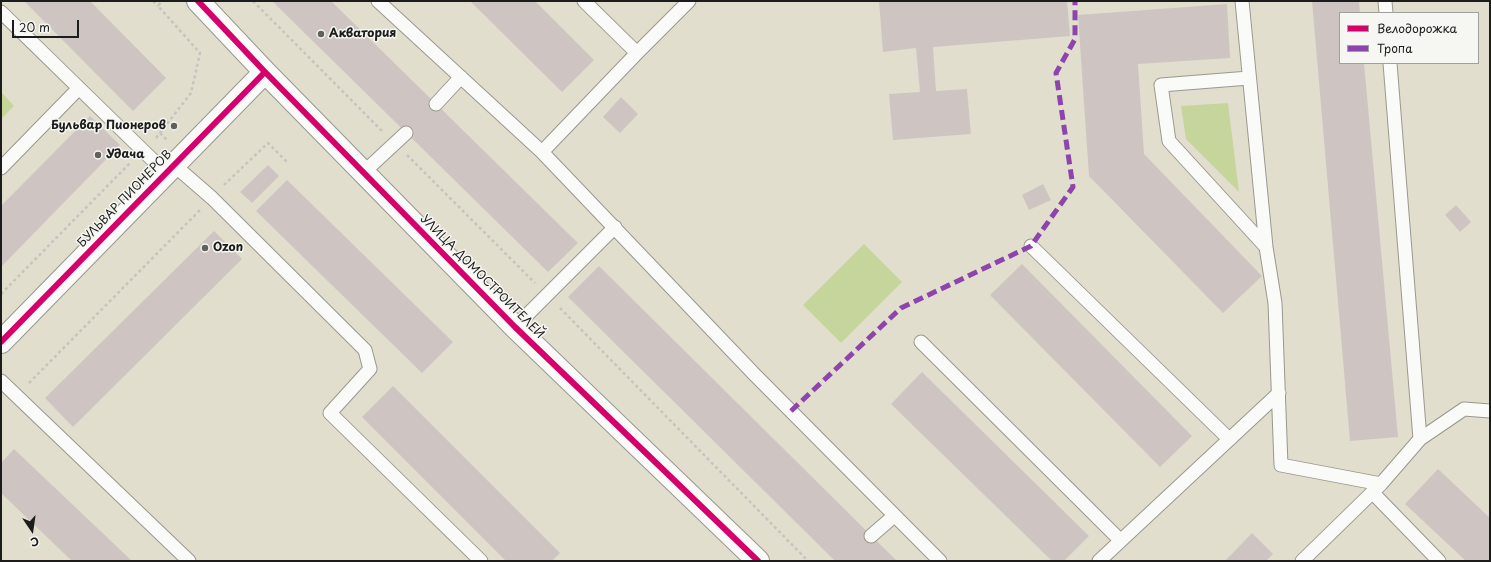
<!DOCTYPE html>
<meta charset="utf-8">
<style>
body{margin:0}
#map{position:relative;width:1491px;height:562px;overflow:hidden;background:#e1decd;font-family:"Playpen Sans",sans-serif}
canvas{display:block}
.frame{position:absolute;inset:0;border:2px solid #1c1c1c;pointer-events:none}
.legend{position:absolute;left:1339px;top:12px;width:140px;height:52px;box-sizing:border-box;background:#f6f6f2;border:1px solid #9f9f9c;margin:0;padding:5px 7px;list-style:none;font-size:12px;color:#1c1c1c}
.legend li{display:flex;align-items:center;gap:8px;height:20px}
.legend b{width:20px;border:1px solid #9f9f9c}
.north{position:absolute;left:12px;top:510px;width:40px;height:40px;-webkit-text-stroke:3px #f6f6f2;paint-order:stroke;rotate:167deg;font-size:11px;font-weight:700;line-height:16px;text-align:center;color:#1c1c1c}
.north::after{content:'';display:block;margin:auto;width:14px;height:18px;background:#1c1c1c;clip-path:polygon(50% 0,100% 100%,50% 72%,0 100%)}
.scale{position:absolute;left:12px;top:20px;width:67px;height:18px;box-sizing:border-box;border:2px solid #1c1c1c;border-top:0;padding-left:5px;font-size:12px;line-height:14px;white-space:nowrap;color:#1c1c1c;-webkit-text-stroke:3px #f6f6f2;paint-order:stroke}
</style>
<div id="map">
<canvas width="1491" height="562"></canvas>
<div class="frame"></div>
<ul class="legend">
<li><b style="height:5px;background:#d6006c"></b>Велодорожка</li>
<li><b style="height:5px;background:#8e44ad"></b>Тропа</li>
</ul>
<div class="north">С</div>
<div class="scale">20 m</div>
</div>
<script>
const ctx = document.querySelector('canvas').getContext('2d');
ctx.lineJoin = 'round';
function fill(path, color) { ctx.fillStyle = color; ctx.fill(path, 'evenodd'); }
const toPath = rows => new Path2D(rows.map(r => 'M' + r).join(''));
function trace(path, color, width, dash) { ctx.strokeStyle = color; ctx.lineWidth = width; ctx.lineCap = dash ? 'butt' : 'round'; ctx.setLineDash(dash || []); ctx.stroke(path); }
function write(font, color, halo, rows, align = 'center') {
  ctx.font = font + ' "Playpen Sans",sans-serif'; ctx.lineWidth = 3; ctx.setLineDash([]); ctx.textBaseline = 'middle'; ctx.strokeStyle = halo; ctx.fillStyle = color; for (const [text, x, y, turn = 0] of rows) {
    ctx.save(); ctx.translate(x, y); ctx.rotate((+turn || 0) * Math.PI / 180); ctx.textAlign = isNaN(turn) ? turn : align; if (halo) ctx.strokeText(text, 0, 0); ctx.fillText(text, 0, 0); ctx.restore();
  }
}
const green = toPath([
 [1,92,14,106,1,119],
 [1228,103,1239,192,1186,139,1181,106],
 [864,244,902,282,841,343,803,305]
]);
const building = toPath([
 [24,1,90,1,166,78,133,111],
 [272,1,331,1,578,243,548,272],
 [470,1,535,1,594,60,562,92],
 [879,1,1067,1,1070,36,933,47,936,91,967,89,971,134,893,140,889,94,920,92,916,48,883,52],
 [1312,1,1359,1,1360,13,1340,13,1340,63,1364,63,1398,437,1350,441],
 [1227,4,1230,58,1138,64,1144,154,1262,276,1223,313,1089,176,1078,15],
 [621,97,638,114,620,133,603,117],
 [90,116,120,145,1,267,1,206],
 [268,165,279,176,252,203,240,192],
 [287,180,453,342,422,373,256,211],
 [1043,184,1051,200,1029,210,1022,195],
 [1456,205,1471,222,1460,232,1445,215],
 [214,231,242,259,73,427,45,398],
 [1022,264,1192,436,1160,467,990,295],
 [599,266,897,561,835,561,568,297],
 [922,372,1089,536,1064,561,1052,561,891,404],
 [393,386,560,553,552,561,506,561,362,417],
 [14,449,132,561,72,561,1,493,1,463],
 [1438,469,1490,518,1490,561,1466,561,1405,504],
 [1252,533,1273,554,1266,561,1225,561]
]);
const path = toPath([
 [153,1,158,6],
 [253,1,382,131],
 [160,133,168,141],
 [156,138,191,93,200,53,158,6,162,1],
 [407,155,535,283],
 [224,185,268,143,287,162],
 [1,294,131,162],
 [560,308,808,561],
 [29,383,200,210]
]);
const service = toPath([
 [378,1,542,152,755,375,940,561],
 [584,1,637,53],
 [1242,1,1266,247,1275,303,1281,465,1381,484],
 [1385,1,1386,13],
 [1,12,166,173],
 [1390,63,1420,439],
 [1249,78,1161,85,1169,141,1266,247],
 [436,104,461,77],
 [542,152,637,53,689,1],
 [174,165,212,198,365,350,370,369,330,413,481,561],
 [1,168,79,88],
 [364,172,406,133],
 [1031,246,1229,439],
 [515,327,615,227],
 [921,342,1120,540],
 [1,381,189,561],
 [1372,492,1439,561],
 [871,536,894,516],
 [1099,561,1279,393],
 [1302,561,1381,484,1420,439,1464,409,1490,411]
]);
const tertiary = toPath([
 [198,1,265,72,515,327,758,561],
 [1,342,265,72]
]);
const quiet = toPath([
 [791,411,901,308,1031,246,1073,187,1056,73,1075,39,1075,1]
]);
const cycleway = toPath([
 [198,1,265,72,515,327,758,561],
 [1,342,265,72]
]);
const markers = [
 [321,34,4,"#61605a"],
 [174,126,4,"#61605a"],
 [98,155,4,"#61605a"],
 [205,248,4,"#61605a"]
];
const poiNames = [
 ["Акватория",329,34],
 ["Бульвар Пионеров",166,126,"right"],
 ["Удача",106,155],
 ["Ozon",213,248]
];
const streetNames = [
 ["БУЛЬВАР ПИОНЕРОВ",125,199,-46],
 ["УЛИЦА ДОМОСТРОИТЕЛЕЙ",482,277,45]
];
fill(green, '#c6d59c');
fill(building, '#cec5c2');
trace(service, '#9a988e', 15);
trace(tertiary, '#9a988e', 24);
trace(path, '#c4c4c0', 2.5, [3, 3]);
trace(service, '#fafaf8', 13);
trace(tertiary, '#fafaf8', 22);
trace(quiet, '#8e44ad', 5, [10, 5]);
trace(cycleway, '#d6006c', 6);
for (const [x, y, r, color] of markers) { const dot = new Path2D(); dot.arc(x, y, r, 0, 2 * Math.PI); ctx.fillStyle = color; ctx.fill(dot); trace(dot, '#f6f6f2', 1.5); }
write('bold 12px', '#1c1c1c', '#f6f6f2', poiNames, 'left');
write('12px', '#1c1c1c', '#f6f6f2', streetNames);
</script>
